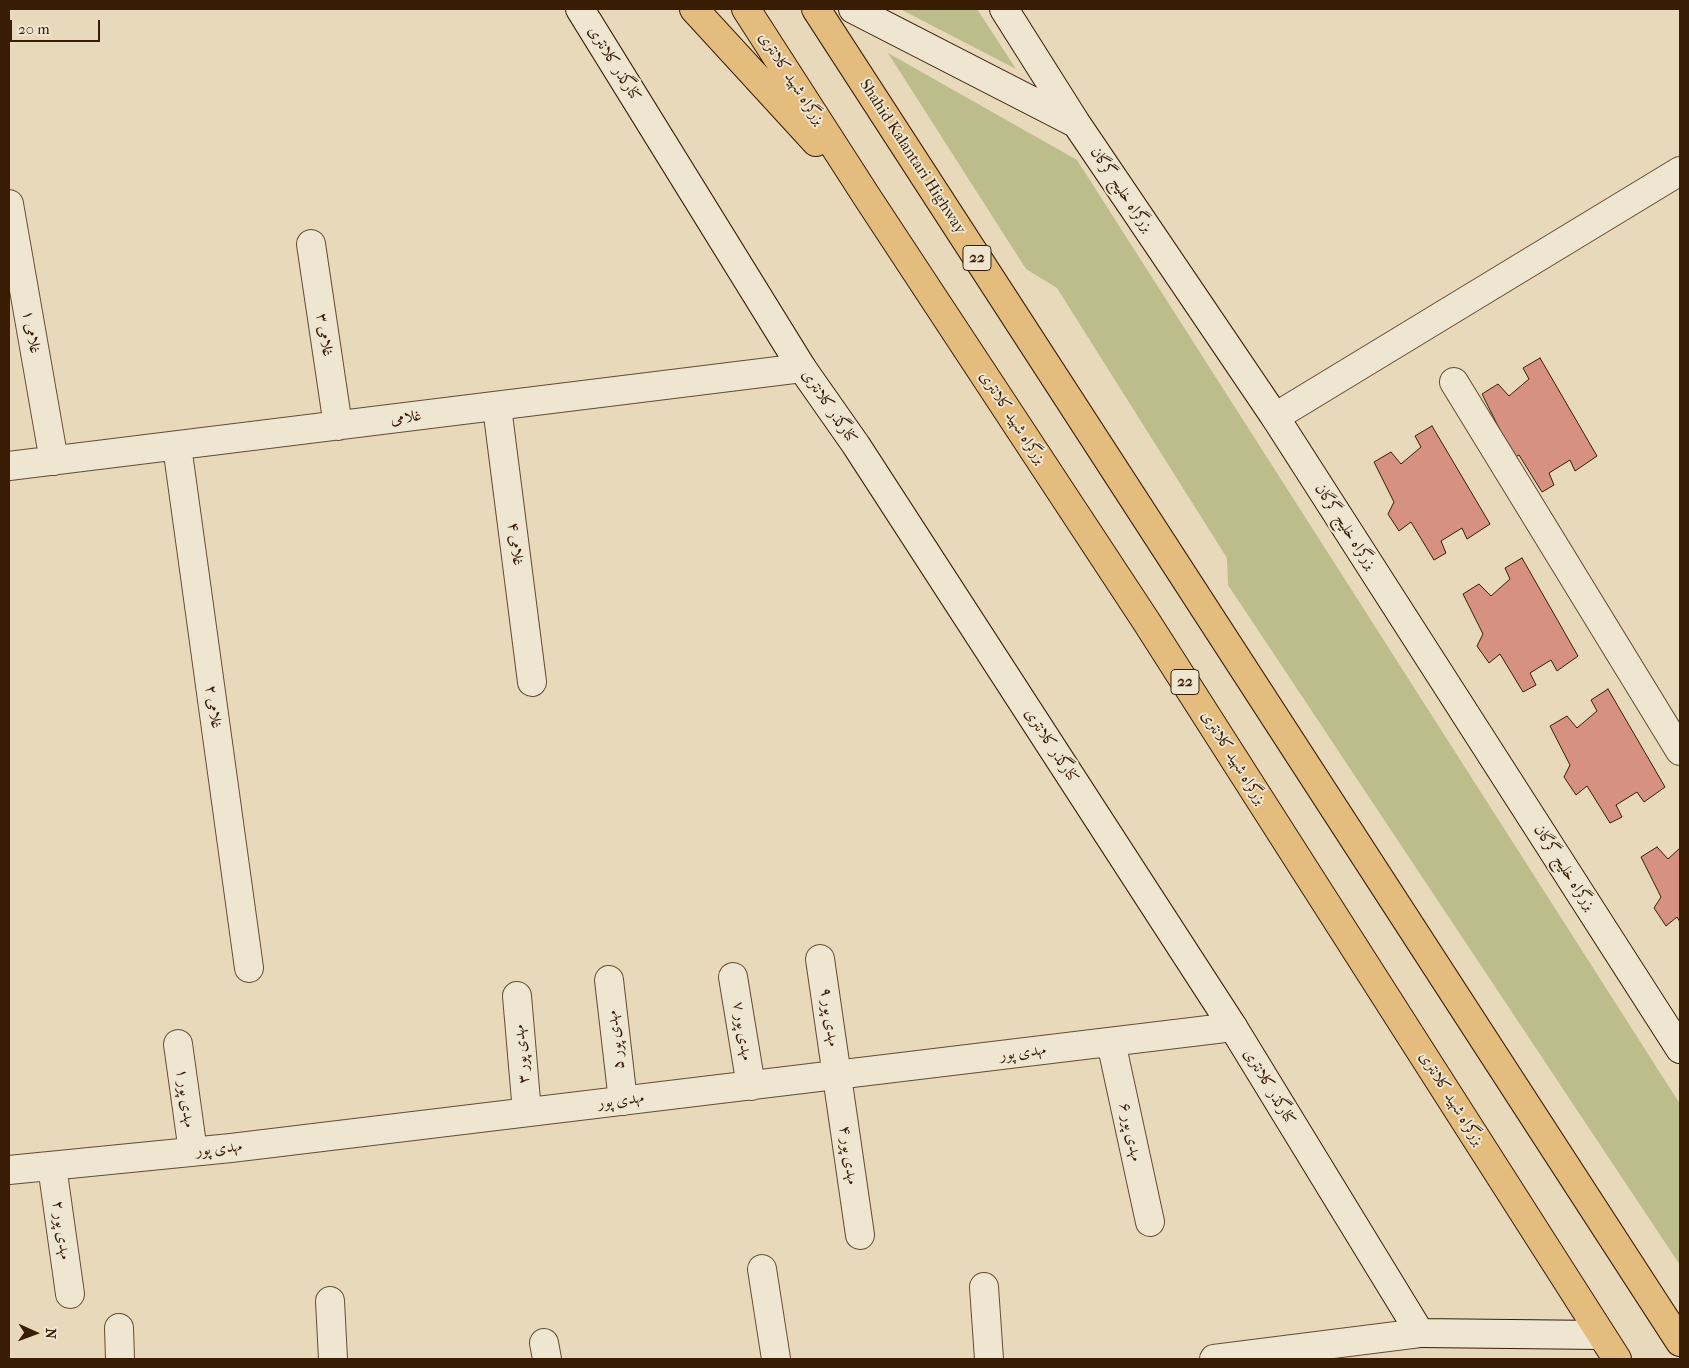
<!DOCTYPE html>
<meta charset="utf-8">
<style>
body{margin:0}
#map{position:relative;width:1689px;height:1368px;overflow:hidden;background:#e7d9ba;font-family:"IM FELL French Canon",serif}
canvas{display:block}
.frame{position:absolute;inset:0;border:10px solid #381c04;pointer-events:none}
.north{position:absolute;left:10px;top:1308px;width:50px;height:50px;-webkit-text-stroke:4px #efe6d2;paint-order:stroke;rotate:92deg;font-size:14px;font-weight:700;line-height:20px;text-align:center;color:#381c04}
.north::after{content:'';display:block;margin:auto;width:18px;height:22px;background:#381c04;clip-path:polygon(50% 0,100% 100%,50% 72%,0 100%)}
.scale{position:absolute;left:10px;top:20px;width:90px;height:22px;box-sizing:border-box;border:2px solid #381c04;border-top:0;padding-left:6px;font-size:15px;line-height:18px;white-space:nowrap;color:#381c04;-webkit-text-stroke:4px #efe6d2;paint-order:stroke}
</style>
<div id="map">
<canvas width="1689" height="1368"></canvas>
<div class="frame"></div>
<div class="north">N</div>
<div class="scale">20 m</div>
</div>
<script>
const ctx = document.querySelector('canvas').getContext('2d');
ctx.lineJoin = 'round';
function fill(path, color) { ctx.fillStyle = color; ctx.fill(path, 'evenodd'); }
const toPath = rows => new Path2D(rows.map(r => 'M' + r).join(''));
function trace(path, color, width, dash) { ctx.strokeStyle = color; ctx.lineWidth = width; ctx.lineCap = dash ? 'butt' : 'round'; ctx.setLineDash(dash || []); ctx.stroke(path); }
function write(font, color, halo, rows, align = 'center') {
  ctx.font = font + ' "IM FELL French Canon",Amiri,serif'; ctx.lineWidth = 4; ctx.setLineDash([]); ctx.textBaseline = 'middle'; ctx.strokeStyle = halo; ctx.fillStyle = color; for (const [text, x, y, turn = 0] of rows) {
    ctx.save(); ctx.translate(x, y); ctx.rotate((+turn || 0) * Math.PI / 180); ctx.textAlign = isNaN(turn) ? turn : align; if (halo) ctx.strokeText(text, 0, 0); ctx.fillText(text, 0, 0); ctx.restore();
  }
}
const green = toPath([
 [900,9,977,9,1016,69],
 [888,53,1077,160,1680,1104,1680,1265,1228,585,1227,558,1057,288,1026,269]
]);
const building = toPath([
 [1540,358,1597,456,1575,471,1570,460,1549,473,1554,485,1542,492,1519,455,1510,460,1495,437,1502,434,1482,394,1498,384,1509,396,1529,379,1523,368,1540,358],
 [1432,426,1490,524,1467,539,1462,528,1441,541,1446,553,1434,560,1411,522,1399,531,1388,514,1394,502,1374,462,1391,452,1401,464,1421,447,1415,436,1432,426],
 [1522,558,1578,656,1557,671,1551,660,1530,673,1536,685,1523,692,1500,654,1489,663,1477,646,1483,634,1463,594,1479,584,1491,596,1510,579,1505,568,1522,558],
 [1608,689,1665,787,1644,802,1637,792,1616,805,1622,817,1610,823,1587,786,1576,795,1564,777,1570,765,1550,726,1567,716,1577,728,1597,711,1591,700,1608,689],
 [1657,847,1668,859,1680,848,1680,922,1677,917,1666,926,1654,908,1661,897,1641,857,1657,847]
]);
const minor = toPath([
 [9,204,54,461],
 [311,244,338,426],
 [1454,382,1680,751],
 [497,407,532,682],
 [1275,417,1680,171],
 [177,446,249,968],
 [9,466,802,368],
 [820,959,860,1235],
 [733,977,751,1086],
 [609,980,623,1101],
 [517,996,527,1112],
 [1111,1042,1150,1222],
 [178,1044,193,1152],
 [52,1166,70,1294],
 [9,1170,231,1148,1233,1027],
 [762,1269,776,1359],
 [984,1287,989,1359],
 [330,1301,333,1359],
 [119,1328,120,1359],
 [544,1343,547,1359],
 [1214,1359,1420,1333]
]);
const secondary = toPath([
 [580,9,802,368,856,445,1233,1027,1420,1333,1601,1335],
 [853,9,1075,123],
 [1004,9,1076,123,1275,417,1680,1049]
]);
const trunk = toPath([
 [694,9,816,142],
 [746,9,867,197,1146,621,1617,1359],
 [816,9,1680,1342]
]);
const shields = [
 [977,258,28],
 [1185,682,28]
];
const shieldNames = [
 ["22",977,258],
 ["22",1185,682]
];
const streetNames = [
 ["کنارگذر کلانتری",614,64,58],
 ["بزرگراه شهید کلانتری",791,79,57],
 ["Shahid Kalantari Highway",912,157,57],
 ["بزرگراه خلیج گرگان",1121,190,56],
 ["غلامی ۱",31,332,80],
 ["غلامی ۳",324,335,81],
 ["کنارگذر کلانتری",829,407,56],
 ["غلامی",406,418,-7],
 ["بزرگراه شهید کلانتری",1012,418,57],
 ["بزرگراه خلیج گرگان",1345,527,57],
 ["غلامی ۴",515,544,83],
 ["غلامی ۲",213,707,82],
 ["کنارگذر کلانتری",1051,746,57],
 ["بزرگراه شهید کلانتری",1233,758,58],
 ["بزرگراه خلیج گرگان",1564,868,57],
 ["۹ مهدی پور",829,1017,82],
 ["۷ مهدی پور",742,1031,81],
 ["۵ مهدی پور",616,1040,-97],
 ["مهدی پور",1023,1053,-7],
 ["۳ مهدی پور",522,1054,-95],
 ["کنارگذر کلانتری",1269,1087,59],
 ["۱ مهدی پور",185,1098,82],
 ["بزرگراه شهید کلانتری",1451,1099,58],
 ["مهدی پور",621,1101,-7],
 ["۶ مهدی پور",1130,1132,78],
 ["مهدی پور",219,1149,-6],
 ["۴ مهدی پور",848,1155,82],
 ["۲ مهدی پور",61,1230,82]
];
fill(green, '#bcbd8b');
fill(building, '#d69181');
trace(building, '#381c04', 1);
trace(minor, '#644b32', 30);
trace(secondary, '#381c04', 30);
trace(trunk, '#381c04', 30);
trace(minor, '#efe6d2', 28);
trace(secondary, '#efe6d2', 28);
trace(trunk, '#e4bc7d', 28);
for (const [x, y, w] of shields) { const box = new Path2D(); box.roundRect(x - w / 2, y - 12.5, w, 25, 4); ctx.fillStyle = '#efe6d2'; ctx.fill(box); trace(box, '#381c04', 1); }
write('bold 15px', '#381c04', null, shieldNames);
write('16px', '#381c04', '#efe6d2', streetNames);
</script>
